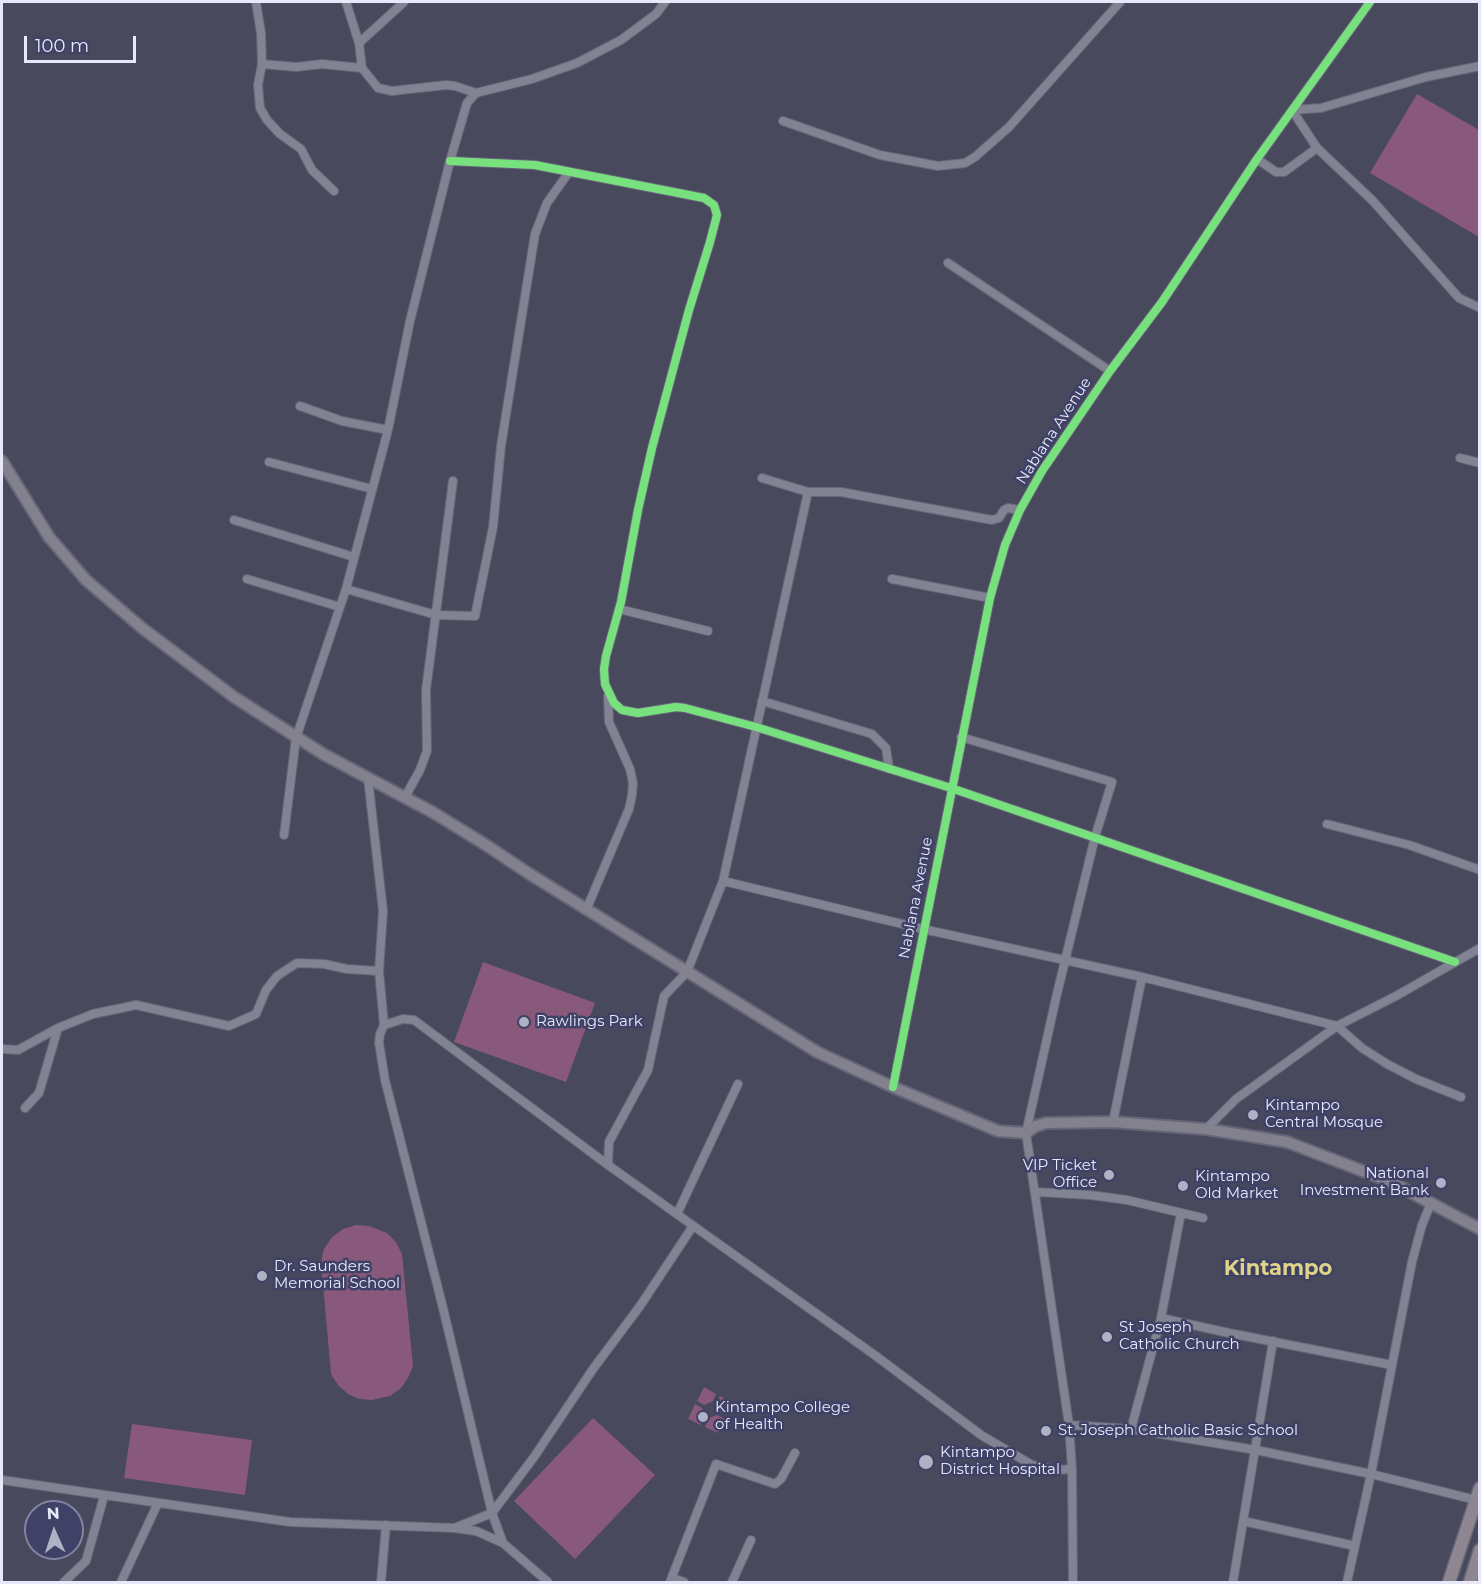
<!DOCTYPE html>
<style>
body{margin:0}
#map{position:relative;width:1481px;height:1584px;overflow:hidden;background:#48495d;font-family:Montserrat,sans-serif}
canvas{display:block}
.frame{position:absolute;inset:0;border:3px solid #e7e9fb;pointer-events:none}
.north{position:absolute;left:24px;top:1500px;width:60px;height:60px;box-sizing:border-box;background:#3f4166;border:2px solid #8284a2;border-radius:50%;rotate:357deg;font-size:16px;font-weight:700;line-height:24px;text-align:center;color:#e7e9fb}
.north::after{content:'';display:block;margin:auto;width:21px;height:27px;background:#afb1c4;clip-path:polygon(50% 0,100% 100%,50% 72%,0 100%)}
.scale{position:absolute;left:24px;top:36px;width:112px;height:27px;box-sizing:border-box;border:3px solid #e7e9fb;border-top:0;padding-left:8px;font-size:18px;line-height:21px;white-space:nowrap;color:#e7e9fb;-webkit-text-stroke:4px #3f4166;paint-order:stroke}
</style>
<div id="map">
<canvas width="1481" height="1584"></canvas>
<div class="frame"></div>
<div class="north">N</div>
<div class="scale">100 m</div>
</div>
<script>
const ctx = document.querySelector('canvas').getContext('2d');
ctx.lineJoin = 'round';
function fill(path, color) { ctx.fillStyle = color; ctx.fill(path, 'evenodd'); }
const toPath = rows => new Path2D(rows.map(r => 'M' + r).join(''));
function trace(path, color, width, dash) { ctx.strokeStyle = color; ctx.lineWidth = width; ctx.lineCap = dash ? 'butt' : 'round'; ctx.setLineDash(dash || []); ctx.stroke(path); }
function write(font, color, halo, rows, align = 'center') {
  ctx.font = font + ' Montserrat,sans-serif'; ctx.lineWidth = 5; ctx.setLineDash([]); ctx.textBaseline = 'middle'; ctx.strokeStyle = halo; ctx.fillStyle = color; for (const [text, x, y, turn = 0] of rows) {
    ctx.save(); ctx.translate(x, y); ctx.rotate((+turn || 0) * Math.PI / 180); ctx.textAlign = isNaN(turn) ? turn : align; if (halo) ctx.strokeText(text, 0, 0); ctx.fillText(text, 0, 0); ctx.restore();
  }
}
const green = toPath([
 [1417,94,1479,130,1479,237,1370,173],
 [483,962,595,1003,566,1082,454,1042],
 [356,1225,369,1226,387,1233,396,1242,402,1254,413,1366,408,1378,401,1388,390,1396,372,1400,359,1399,348,1394,338,1385,331,1374,321,1262,324,1249,332,1237,343,1229],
 [704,1387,716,1394,713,1401,704,1405,697,1401],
 [720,1396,733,1403,727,1415,719,1412,716,1404],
 [695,1404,702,1408,705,1416,701,1425,688,1419],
 [717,1415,725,1419,718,1433,705,1427,709,1418],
 [593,1418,655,1475,575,1559,514,1501],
 [132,1424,252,1440,245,1495,124,1478]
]);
const minor = toPath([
 [256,2,261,33,262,64,258,85,260,108,267,120,280,134,301,149,312,170,334,191],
 [346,2,359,43,362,68],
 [359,43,404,2],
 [262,64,296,67,322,64,362,68,378,88,392,91,446,85,455,86,476,93],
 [1480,66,1426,77,1321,108,1292,110,1317,148,1372,200,1459,298,1480,308],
 [783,121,880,155,938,166,965,163,975,157,1009,127,1120,2],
 [1257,159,1276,172,1284,172,1317,148],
 [450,161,535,165,704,198,714,205,717,215,710,242,689,310,652,448,638,510,621,602,606,656,604,669,605,684,614,703,622,710,638,713,676,707,685,708,756,727,951,788,1455,962],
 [948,263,1110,371],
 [300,406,342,421,388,430],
 [1460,458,1480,463],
 [269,462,372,489],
 [762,478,808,492],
 [234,520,354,557],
 [247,579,340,607],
 [892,579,990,598],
 [346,589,436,615,475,616,493,527,501,446,535,234,547,203,569,172],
 [619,609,708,631],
 [762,701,872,734,886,748,889,769],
 [961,737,1112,782,1095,837,1056,998,1026,1133,1069,1425,1072,1469,1073,1582],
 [368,778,383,911,379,971,384,1025,403,1019,414,1020,608,1165,876,1356,981,1435,1032,1465,1055,1470,1072,1469],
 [405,797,420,770,427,751,426,690,453,481],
 [1327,824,1409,845,1480,870],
 [284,835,296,738,346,589,388,430,410,321,450,161,467,103,476,93,532,79,577,63,621,40,656,14,665,2],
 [723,881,923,929,1142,977,1337,1026,1362,1048,1387,1064,1416,1079,1461,1097],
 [587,908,629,809,632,795,633,783,630,769,609,722,608,696],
 [384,1025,380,1034,379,1043,385,1080,442,1304,492,1513,503,1543],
 [2,1049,18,1050,58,1028,93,1014,136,1005,229,1026,256,1014,266,990,277,976,297,963,324,964,347,969,379,971],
 [893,1087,990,598,1005,545,1020,510,1042,471,1110,371,1162,302,1257,159,1370,2],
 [25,1108,39,1093,58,1028],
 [1113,1122,1142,977],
 [1206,1129,1236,1099,1337,1026,1396,996,1480,948],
 [608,1165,609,1142,648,1070,664,996,687,972,723,881,808,492,841,492,992,520,999,518,1004,510,1008,508,1020,510],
 [1036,1192,1090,1195,1127,1200,1203,1218],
 [677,1214,738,1084],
 [1161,1318,1229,1333,1392,1365],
 [1069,1425,1131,1429,1256,1450,1371,1474,1480,1501],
 [1131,1429,1161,1318,1181,1213],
 [2,1480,290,1522,454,1528,476,1531,503,1543,548,1582],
 [1243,1521,1355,1546],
 [457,1527,492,1513,534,1457,593,1369,640,1306,693,1226],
 [672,1578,684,1582],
 [64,1582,86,1561,104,1496],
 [121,1582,158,1503],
 [381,1582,386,1525],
 [670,1582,716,1464,775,1484,781,1479,795,1453],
 [732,1582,751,1540],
 [1233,1582,1273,1341],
 [1347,1582,1371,1474,1412,1262,1422,1225,1431,1203]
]);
const secondary = toPath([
 [2,461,49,537,86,580,142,628,234,697,323,754,434,813,486,845,528,873,817,1052,893,1087,998,1131,1026,1133,1036,1126,1046,1123,1113,1122,1206,1129,1287,1142,1389,1181,1480,1229]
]);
const trunk = toPath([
 [1449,1582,1480,1488],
 [1470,1582,1480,1550]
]);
const cycleway = toPath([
 [450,161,535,165,704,198,714,205,717,215,710,242,689,310,652,448,638,510,621,602,606,656,604,669,605,684,614,703,622,710,638,713,676,707,685,708,756,727,951,788,1455,962],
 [893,1087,990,598,1005,545,1020,510,1042,471,1110,371,1162,302,1257,159,1370,2]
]);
const markers = [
 [524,1022,6,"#afb1c4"],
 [1253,1115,6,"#afb1c4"],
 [1109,1175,6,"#afb1c4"],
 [1441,1183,6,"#afb1c4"],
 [1183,1186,6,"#afb1c4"],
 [262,1276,6,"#afb1c4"],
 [1107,1337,6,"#afb1c4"],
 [703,1417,6,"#afb1c4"],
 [1046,1431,6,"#afb1c4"],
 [926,1462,8,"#afb1c4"]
];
const streetNames = [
 ["Nablana Avenue",1054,431,-57],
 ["Nablana Avenue",916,898,-79]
];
const poiNames = [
 ["Rawlings Park",536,1022],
 ["Kintampo",1265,1106],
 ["Central Mosque",1265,1123],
 ["VIP Ticket",1097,1166,"right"],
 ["Office",1097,1183,"right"],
 ["National",1429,1174,"right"],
 ["Investment Bank",1429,1191,"right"],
 ["Kintampo",1195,1177],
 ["Old Market",1195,1194],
 ["Dr. Saunders",274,1267],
 ["Memorial School",274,1284],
 ["St Joseph",1119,1328],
 ["Catholic Church",1119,1345],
 ["Kintampo College",715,1408],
 ["of Health",715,1425],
 ["St. Joseph Catholic Basic School",1058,1431],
 ["Kintampo",940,1453],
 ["District Hospital",940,1470]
];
const districtNames = [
 ["Kintampo",1278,1269]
];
fill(green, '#88597b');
trace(minor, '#656676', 10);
trace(secondary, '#656676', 14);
trace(trunk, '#656676', 15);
trace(minor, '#818292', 8);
trace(secondary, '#84818f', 10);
trace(trunk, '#8e8690', 12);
trace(cycleway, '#77e17e', 8);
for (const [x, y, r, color] of markers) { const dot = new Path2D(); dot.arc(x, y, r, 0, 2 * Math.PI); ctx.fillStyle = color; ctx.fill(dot); trace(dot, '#3f4166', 2); }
write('15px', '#e7e9fb', '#3f4166', streetNames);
write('15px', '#e7e9fb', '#3f4166', poiNames, 'left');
write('bold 21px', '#e0d385', '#3f4166', districtNames);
</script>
